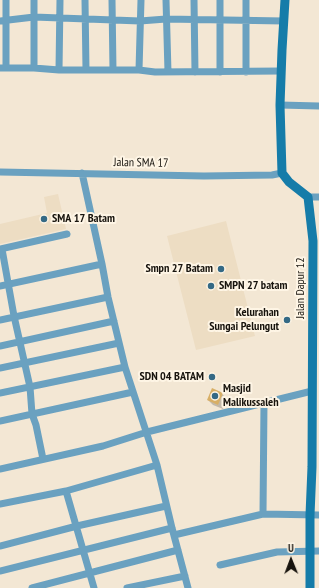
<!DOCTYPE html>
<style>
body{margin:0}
#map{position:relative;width:319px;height:588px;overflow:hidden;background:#f3e7d4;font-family:"PT Sans Narrow",sans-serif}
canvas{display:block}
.north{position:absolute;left:271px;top:540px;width:40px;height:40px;-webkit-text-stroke:3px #fef5e5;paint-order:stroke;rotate:359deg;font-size:11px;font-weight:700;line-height:16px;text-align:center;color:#17130d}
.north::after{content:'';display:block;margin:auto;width:14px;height:18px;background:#17130d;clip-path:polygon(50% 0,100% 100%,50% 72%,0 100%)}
</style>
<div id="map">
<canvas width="319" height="588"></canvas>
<div class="north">U</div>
</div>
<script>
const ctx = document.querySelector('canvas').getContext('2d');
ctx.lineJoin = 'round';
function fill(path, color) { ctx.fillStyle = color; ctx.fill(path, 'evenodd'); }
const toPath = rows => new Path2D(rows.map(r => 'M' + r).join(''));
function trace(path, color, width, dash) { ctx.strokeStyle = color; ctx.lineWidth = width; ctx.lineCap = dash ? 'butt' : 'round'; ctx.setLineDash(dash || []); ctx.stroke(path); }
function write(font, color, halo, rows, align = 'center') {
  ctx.font = font + ' "PT Sans Narrow",sans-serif'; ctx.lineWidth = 4; ctx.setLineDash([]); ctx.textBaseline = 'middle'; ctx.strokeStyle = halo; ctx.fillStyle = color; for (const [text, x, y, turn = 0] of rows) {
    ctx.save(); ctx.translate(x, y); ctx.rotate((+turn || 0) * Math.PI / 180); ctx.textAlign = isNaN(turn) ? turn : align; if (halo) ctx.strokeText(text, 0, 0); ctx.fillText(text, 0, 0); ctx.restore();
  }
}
const built = toPath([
 [58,194,66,229,0,244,0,224,47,213,44,197],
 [226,221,255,336,196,350,167,236]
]);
const shadow = toPath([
 [222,394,227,399,223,409,213,405,208,400]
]);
const building = toPath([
 [212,388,223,393,218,405,207,400]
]);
const street = toPath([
 [6,0,6,67],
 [34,0,34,68,59,70,139,70,155,72,281,71],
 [85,0,86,70],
 [112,0,113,70],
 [166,0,168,72],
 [194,0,195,72],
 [0,21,34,17,140,21,166,19,284,21],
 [0,68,34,68],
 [59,70,60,0],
 [139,70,141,0],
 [220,72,220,0],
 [246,72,246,0],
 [280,105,319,106],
 [0,172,204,176,272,175,282,173],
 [82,173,102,264],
 [308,197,319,197],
 [0,249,67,234],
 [2,249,14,316,30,387,32,414,36,425,43,459],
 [0,286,102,264,108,297,125,367,157,465,172,528,188,588],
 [0,320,108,297],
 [0,346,114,321],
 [0,368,119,343],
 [0,393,125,367],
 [0,421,133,392],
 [0,469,103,446,147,432,312,391],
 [66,491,94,588],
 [0,504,66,491,157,465],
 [263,514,264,403],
 [174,535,263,514,319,515],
 [0,546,77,526,166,506],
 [220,565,277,552,319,551],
 [0,571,172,528],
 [32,588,178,550],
 [127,588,185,576]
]);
const secondary = toPath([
 [285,0,282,50,280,105,282,173,289,182,308,197,313,241,312,467,310,515,310,588]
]);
const markers = [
 [44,219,4,"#346985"],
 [221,269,4,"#346985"],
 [211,286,4,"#346985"],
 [287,320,4,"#346985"],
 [212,377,4,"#346985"],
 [215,396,4,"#346985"]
];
const streetNames = [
 ["Jalan SMA 17",141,163,1],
 ["Jalan Dapur 12",301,288,-90]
];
const poiNames = [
 ["SMA 17 Batam",52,219],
 ["Smpn 27 Batam",213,269,"right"],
 ["SMPN 27 batam",219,286],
 ["Kelurahan",279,313,"right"],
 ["Sungai Pelungut",279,327,"right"],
 ["SDN 04 BATAM",204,377,"right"],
 ["Masjid",223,389],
 ["Malikussaleh",223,403]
];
fill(built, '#edddc3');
fill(shadow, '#0003');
fill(building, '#d8af66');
trace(street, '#6aa1c0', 7);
trace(secondary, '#157ca9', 9);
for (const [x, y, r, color] of markers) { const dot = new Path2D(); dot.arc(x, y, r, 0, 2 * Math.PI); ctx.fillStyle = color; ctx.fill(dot); trace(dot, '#fef5e5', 1.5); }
write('12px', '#17130d', '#fef5e5', streetNames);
write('bold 12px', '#17130d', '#fef5e5', poiNames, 'left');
</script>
